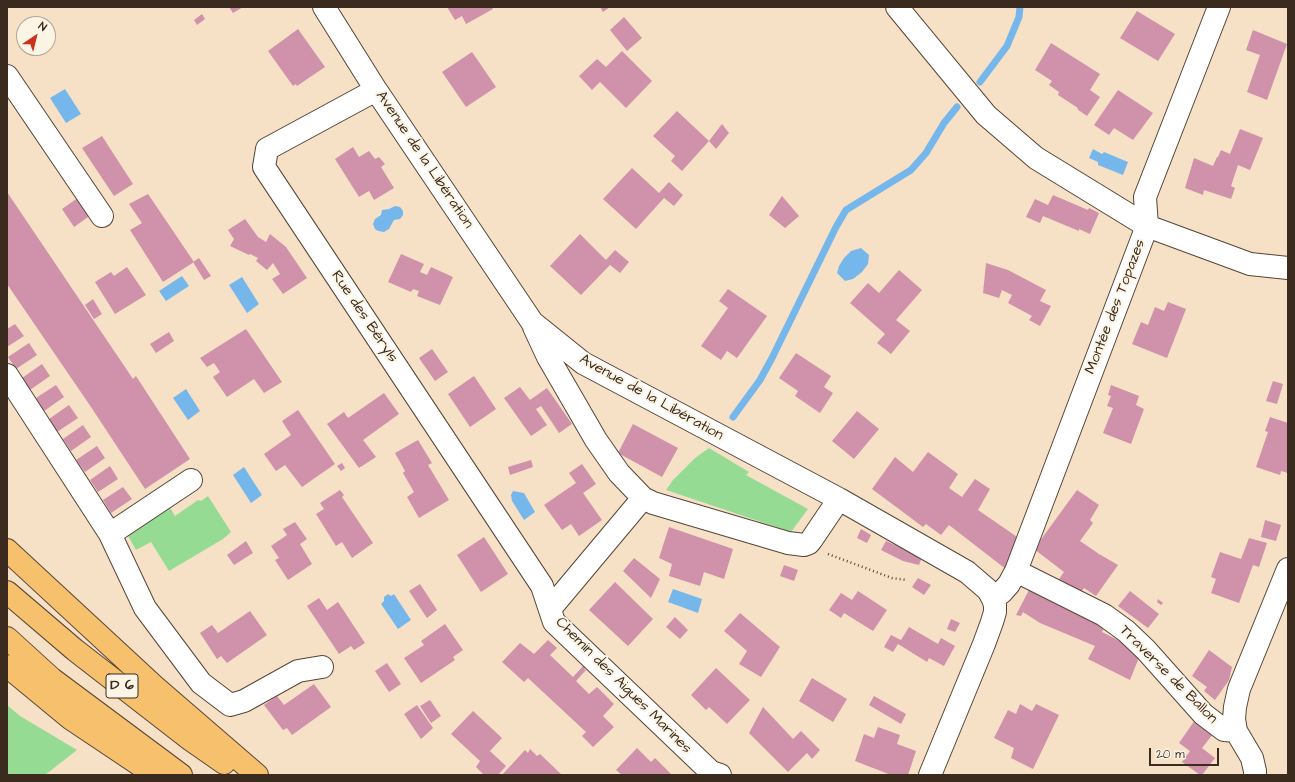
<!DOCTYPE html>
<meta charset="utf-8">
<style>
body{margin:0}
#map{position:relative;width:1295px;height:782px;overflow:hidden;background:#f6e1c7;font-family:"Architects Daughter",sans-serif}
canvas{display:block}
.frame{position:absolute;inset:0;border:8px solid #3b2a1e;pointer-events:none}
.north{position:absolute;left:16px;top:16px;width:40px;height:40px;box-sizing:border-box;background:#fcf5e5;border:1px solid #afa495;border-radius:50%;rotate:35deg;font-size:11px;font-weight:700;line-height:16px;text-align:center;color:#3b2a1e}
.north::after{content:'';display:block;margin:auto;width:14px;height:18px;background:#c8321e;clip-path:polygon(50% 0,100% 100%,50% 72%,0 100%)}
.scale{position:absolute;left:1149px;top:748px;width:70px;height:18px;box-sizing:border-box;border:2px solid #3b2a1e;border-top:0;padding-left:5px;font-size:12px;line-height:14px;white-space:nowrap;color:#3b2a1e;-webkit-text-stroke:3px #fcf5e5;paint-order:stroke}
</style>
<div id="map">
<canvas width="1295" height="782"></canvas>
<div class="frame"></div>
<div class="north">N</div>
<div class="scale">20 m</div>
</div>
<script>
const ctx = document.querySelector('canvas').getContext('2d');
ctx.lineJoin = 'round';
function fill(path, color) { ctx.fillStyle = color; ctx.fill(path, 'evenodd'); }
const toPath = rows => new Path2D(rows.map(r => 'M' + r).join(''));
function trace(path, color, width, dash) { ctx.strokeStyle = color; ctx.lineWidth = width; ctx.lineCap = dash ? 'butt' : 'round'; ctx.setLineDash(dash || []); ctx.stroke(path); }
function write(font, color, halo, rows, align = 'center') {
  ctx.font = font + ' "Architects Daughter",sans-serif'; ctx.lineWidth = 4; ctx.setLineDash([]); ctx.textBaseline = 'middle'; ctx.strokeStyle = halo; ctx.fillStyle = color; for (const [text, x, y, turn = 0] of rows) {
    ctx.save(); ctx.translate(x, y); ctx.rotate((+turn || 0) * Math.PI / 180); ctx.textAlign = isNaN(turn) ? turn : align; if (halo) ctx.strokeText(text, 0, 0); ctx.fillText(text, 0, 0); ctx.restore();
  }
}
const green = toPath([
 [709,448,749,472,746,475,808,509,791,532,666,490,673,480,695,458],
 [208,496,231,532,223,539,169,571,151,542,136,550,127,534,169,506,175,516,198,500,201,501],
 [7,705,20,716,77,750,45,775,7,775]
]);
const water = toPath([
 [65,89,81,114,66,123,50,98],
 [1093,149,1102,154,1104,152,1128,162,1123,175,1098,165,1098,162,1089,158],
 [395,206,400,207,403,211,403,215,400,219,394,220,389,229,384,232,378,231,375,229,373,224,375,219,381,215,382,210,389,209],
 [861,248,869,255,868,264,862,272,853,279,845,281,837,273,839,266,844,258,851,251],
 [182,276,189,286,166,301,159,291],
 [242,277,259,304,247,313,229,285],
 [186,389,200,411,188,420,173,398],
 [244,467,262,495,251,503,233,475],
 [513,491,524,493,535,512,524,520,512,501,511,495],
 [673,589,702,599,698,613,668,602],
 [388,594,391,596,394,594,411,620,398,629,381,604,384,601,384,597]
]);
const stream = toPath([
 [980,82,1007,46,1019,17,1020,7],
 [733,417,760,380,772,358,836,227,846,210,911,170,926,153,944,123,957,107]
]);
const building = toPath([
 [229,7,243,7,233,13],
 [447,7,492,7,493,9,466,24,462,16,455,20],
 [600,7,610,7,603,12],
 [1137,11,1175,34,1158,61,1120,38],
 [202,14,205,19,197,25,194,20],
 [624,17,642,38,627,51,610,30],
 [298,29,325,67,297,86,296,84,293,86,268,51],
 [1253,30,1287,44,1267,100,1247,92,1260,55,1246,50],
 [1051,43,1100,74,1090,90,1100,97,1087,116,1077,109,1078,108,1058,95,1059,92,1049,85,1052,81,1035,70],
 [622,51,652,81,626,108,600,82,592,90,579,76,597,59,606,67],
 [472,52,496,87,466,107,442,72],
 [1118,90,1153,113,1133,140,1114,128,1109,135,1094,125],
 [677,111,709,141,682,171,671,161,675,156,653,136],
 [722,124,729,133,716,149,709,141],
 [1240,129,1263,138,1250,170,1238,165,1231,186,1235,188,1231,199,1204,190,1203,195,1185,188,1194,158,1213,166,1217,157,1218,157,1221,150,1230,154],
 [102,136,133,184,114,196,82,148],
 [353,147,359,157,369,151,375,159,379,157,385,164,381,167,394,188,374,200,369,191,359,197,335,159],
 [632,168,659,193,669,182,683,195,674,206,664,198,636,229,603,199],
 [7,192,133,379,136,376,190,459,145,489,91,407,7,284],
 [148,194,194,262,163,282,130,230,142,223,129,204],
 [1053,195,1088,210,1089,208,1099,213,1090,234,1079,229,1079,231,1043,216,1040,223,1026,217,1035,199,1048,205],
 [782,196,799,216,785,228,769,215],
 [79,197,91,215,74,227,62,209],
 [245,219,258,237,266,242,270,234,286,247,307,278,283,294,272,279,280,274,273,263,267,270,256,261,258,258,250,254,249,255,230,246,234,239,228,230],
 [580,234,606,260,615,250,629,262,620,273,610,265,581,295,550,266],
 [401,254,424,264,420,272,427,275,431,267,453,277,440,305,417,296,419,291,413,289,411,292,388,282],
 [199,258,211,276,204,280,193,262],
 [986,263,1008,270,1046,290,1040,301,1051,306,1040,326,1029,320,1032,316,1008,303,1012,295,1002,290,999,298,983,293],
 [127,267,146,295,115,314,95,282,111,272,114,276],
 [899,270,922,290,896,320,910,331,891,354,877,343,885,334,850,303,868,283,879,293],
 [728,289,767,316,737,358,727,351,721,360,701,346,728,308,719,301],
 [93,299,102,314,94,319,85,305],
 [1168,302,1186,309,1167,358,1132,344,1141,322,1148,325,1155,307,1164,311],
 [15,324,24,336,7,347,7,329],
 [246,329,282,382,264,393,254,379,227,397,213,377,220,372,214,363,207,367,200,358],
 [169,332,174,341,156,353,150,344],
 [29,343,37,355,16,369,8,357],
 [432,349,448,372,435,381,419,358],
 [796,353,831,376,824,387,833,393,820,413,795,396,798,391,779,378],
 [42,364,50,376,30,390,22,378],
 [474,376,496,409,470,427,448,394],
 [1273,381,1283,384,1277,404,1266,401],
 [56,385,64,397,44,411,36,398],
 [1111,385,1139,396,1136,405,1144,409,1131,444,1103,433,1113,408,1107,406,1111,396,1108,395],
 [520,387,530,400,547,388,572,424,559,433,541,406,536,409,547,425,531,436,504,398],
 [384,393,399,414,363,440,376,457,359,468,327,424,344,412,348,418],
 [69,405,78,418,57,432,49,419],
 [298,410,335,464,302,487,285,465,276,471,264,454,291,435,282,421],
 [857,411,879,429,854,459,832,441],
 [1270,417,1288,423,1288,473,1281,471,1280,475,1256,467,1268,432,1265,431],
 [633,424,678,448,662,477,618,453],
 [83,425,91,437,71,451,63,439],
 [418,440,432,463,428,465,449,500,419,518,407,497,414,492,403,473,405,471,395,453],
 [97,446,105,458,85,472,76,460],
 [928,452,958,474,949,488,962,497,975,479,990,489,978,510,1023,541,1007,570,949,525,941,535,926,524,923,527,872,489,895,457,913,472],
 [531,460,533,467,510,475,508,467],
 [342,463,345,468,341,471,337,466],
 [582,464,596,484,583,493,602,520,579,536,571,524,562,530,544,505,576,483,569,473],
 [110,466,118,479,98,492,90,480],
 [123,487,132,499,111,513,103,500],
 [340,490,344,495,342,497,373,543,352,558,342,542,336,546,316,514,324,509,320,503],
 [1077,490,1099,505,1090,520,1093,523,1080,541,1099,554,1118,565,1096,596,1084,588,1080,594,1059,579,1064,572,1034,549],
 [1265,520,1281,525,1276,541,1261,537],
 [295,522,307,539,300,544,312,564,288,580,275,560,279,558,271,546,287,535,283,529],
 [669,527,733,549,724,579,704,572,700,586,669,576,672,564,659,558],
 [861,529,871,535,867,543,857,538],
 [484,537,508,574,481,592,457,555],
 [1249,538,1267,543,1259,567,1253,565,1239,603,1211,593,1216,579,1211,577,1220,552,1241,559],
 [246,541,253,553,234,565,227,555],
 [886,541,922,557,919,565,903,561,881,550],
 [634,558,660,579,651,598,623,571],
 [784,565,798,570,794,581,780,576],
 [918,578,931,585,924,595,912,587],
 [615,582,653,619,628,646,589,610],
 [420,584,437,610,427,618,409,591],
 [1029,590,1106,624,1102,632,1116,639,1140,655,1130,680,1088,659,1095,646,1040,623,1023,612,1021,616,1016,615],
 [858,591,887,610,873,631,844,613,841,618,829,610,841,593,852,600],
 [1130,591,1159,614,1148,628,1118,606],
 [319,598,327,610,338,602,365,643,354,650,351,646,339,654,307,606],
 [1158,599,1163,603,1161,605,1157,602],
 [250,611,267,635,227,663,221,656,217,659,200,633,212,625,218,633],
 [740,613,780,647,761,677,739,664,747,651,724,631],
 [675,617,688,630,680,639,666,627],
 [951,619,960,623,955,632,947,629],
 [445,624,463,650,453,657,455,660,421,683,404,658,424,645,421,641],
 [909,627,938,644,941,638,955,646,944,666,929,658,927,662,898,644,893,652,884,647,891,635,901,640],
 [548,640,557,648,550,655,573,677,585,664,587,666,584,669,586,670,576,681,589,694,597,687,614,704,603,716,614,727,593,747,582,736,586,732,528,678,524,682,502,662,520,643,534,654],
 [1209,650,1232,667,1229,680,1215,700,1204,691,1207,687,1192,676],
 [387,663,401,684,389,692,375,671],
 [716,668,750,700,727,724,709,707,706,710,691,695],
 [812,678,847,699,833,722,799,701],
 [314,684,331,707,292,735,287,728,283,730,264,705,277,696,284,705],
 [874,696,906,714,901,724,869,705],
 [430,700,441,716,431,723,420,706],
 [1020,704,1032,711,1036,704,1059,715,1033,769,1011,758,1014,748,994,738,1008,710,1016,714],
 [417,705,433,728,421,739,404,714],
 [763,707,793,739,801,731,820,750,812,759,807,753,788,772,749,733],
 [473,711,502,738,490,751,506,766,498,775,484,775,476,767,480,761,451,734],
 [1195,720,1213,734,1202,748,1215,758,1202,775,1200,775,1182,762,1190,751,1179,743],
 [878,727,900,735,897,744,916,751,908,775,891,775,855,761,864,734,874,738],
 [637,748,651,762,655,758,672,775,622,775,616,770],
 [530,749,537,756,540,754,562,775,502,775,525,750,528,753]
]);
const path = toPath([
 [828,554,892,578,907,580]
]);
const minor = toPath([
 [324,7,376,90,532,322,583,363,839,499,967,572,988,590,993,599,995,605,995,612,992,622,984,644,930,775],
 [897,7,986,115,1036,158,1147,226,1250,264,1288,268],
 [7,76,102,216],
 [376,90,267,149,264,167,542,586,554,622,711,772,720,775],
 [534,327,548,357,596,440,619,473,643,498,653,503,788,543,804,545,809,543,812,539,839,499],
 [7,375,110,534,145,608,201,683,230,705,244,701,298,671,322,667],
 [110,534,191,480],
 [1016,571,1104,615,1126,631,1146,650,1203,714,1224,730,1236,731],
 [993,599,1002,592,1009,584,1016,571,1147,226,1145,197,1219,7],
 [550,609,643,498],
 [1255,775,1255,771,1252,758,1236,731,1234,719,1235,707,1239,689,1288,569]
]);
const highway = toPath([
 [7,550,154,686,257,775],
 [7,592,75,650,191,740,224,763],
 [7,638,52,679,181,775],
 [7,666,70,718,155,775]
]);
const shields = [
 [122,686,32]
];
const shieldNames = [
 ["D 6",122,686]
];
const streetNames = [
 ["Avenue de la Libération",424,160,56],
 ["Montée des Topazes",1116,307,-69],
 ["Rue des Béryls",364,317,56],
 ["Avenue de la Libération",651,398,29],
 ["Traverse de Ballon",1168,675,45],
 ["Chemin des Aigues Marines",623,686,45]
];
fill(green, '#96db94');
fill(water, '#76b7eb');
trace(stream, '#76b7eb', 7);
fill(building, '#d091aa');
trace(minor, '#574537', 24);
trace(highway, '#574537', 24);
trace(path, '#574537', 2.5, [1, 3]);
trace(minor, '#fff', 22);
trace(highway, '#f7c06c', 22);
for (const [x, y, w] of shields) { const box = new Path2D(); box.roundRect(x - w / 2, y - 12, w, 24, 3); ctx.fillStyle = '#fcf5e5'; ctx.fill(box); trace(box, '#3b2a1e', 1); }
write('bold 14px', '#3b2a1e', null, shieldNames);
write('15px', '#3b2a1e', '#fcf5e5', streetNames);
</script>
